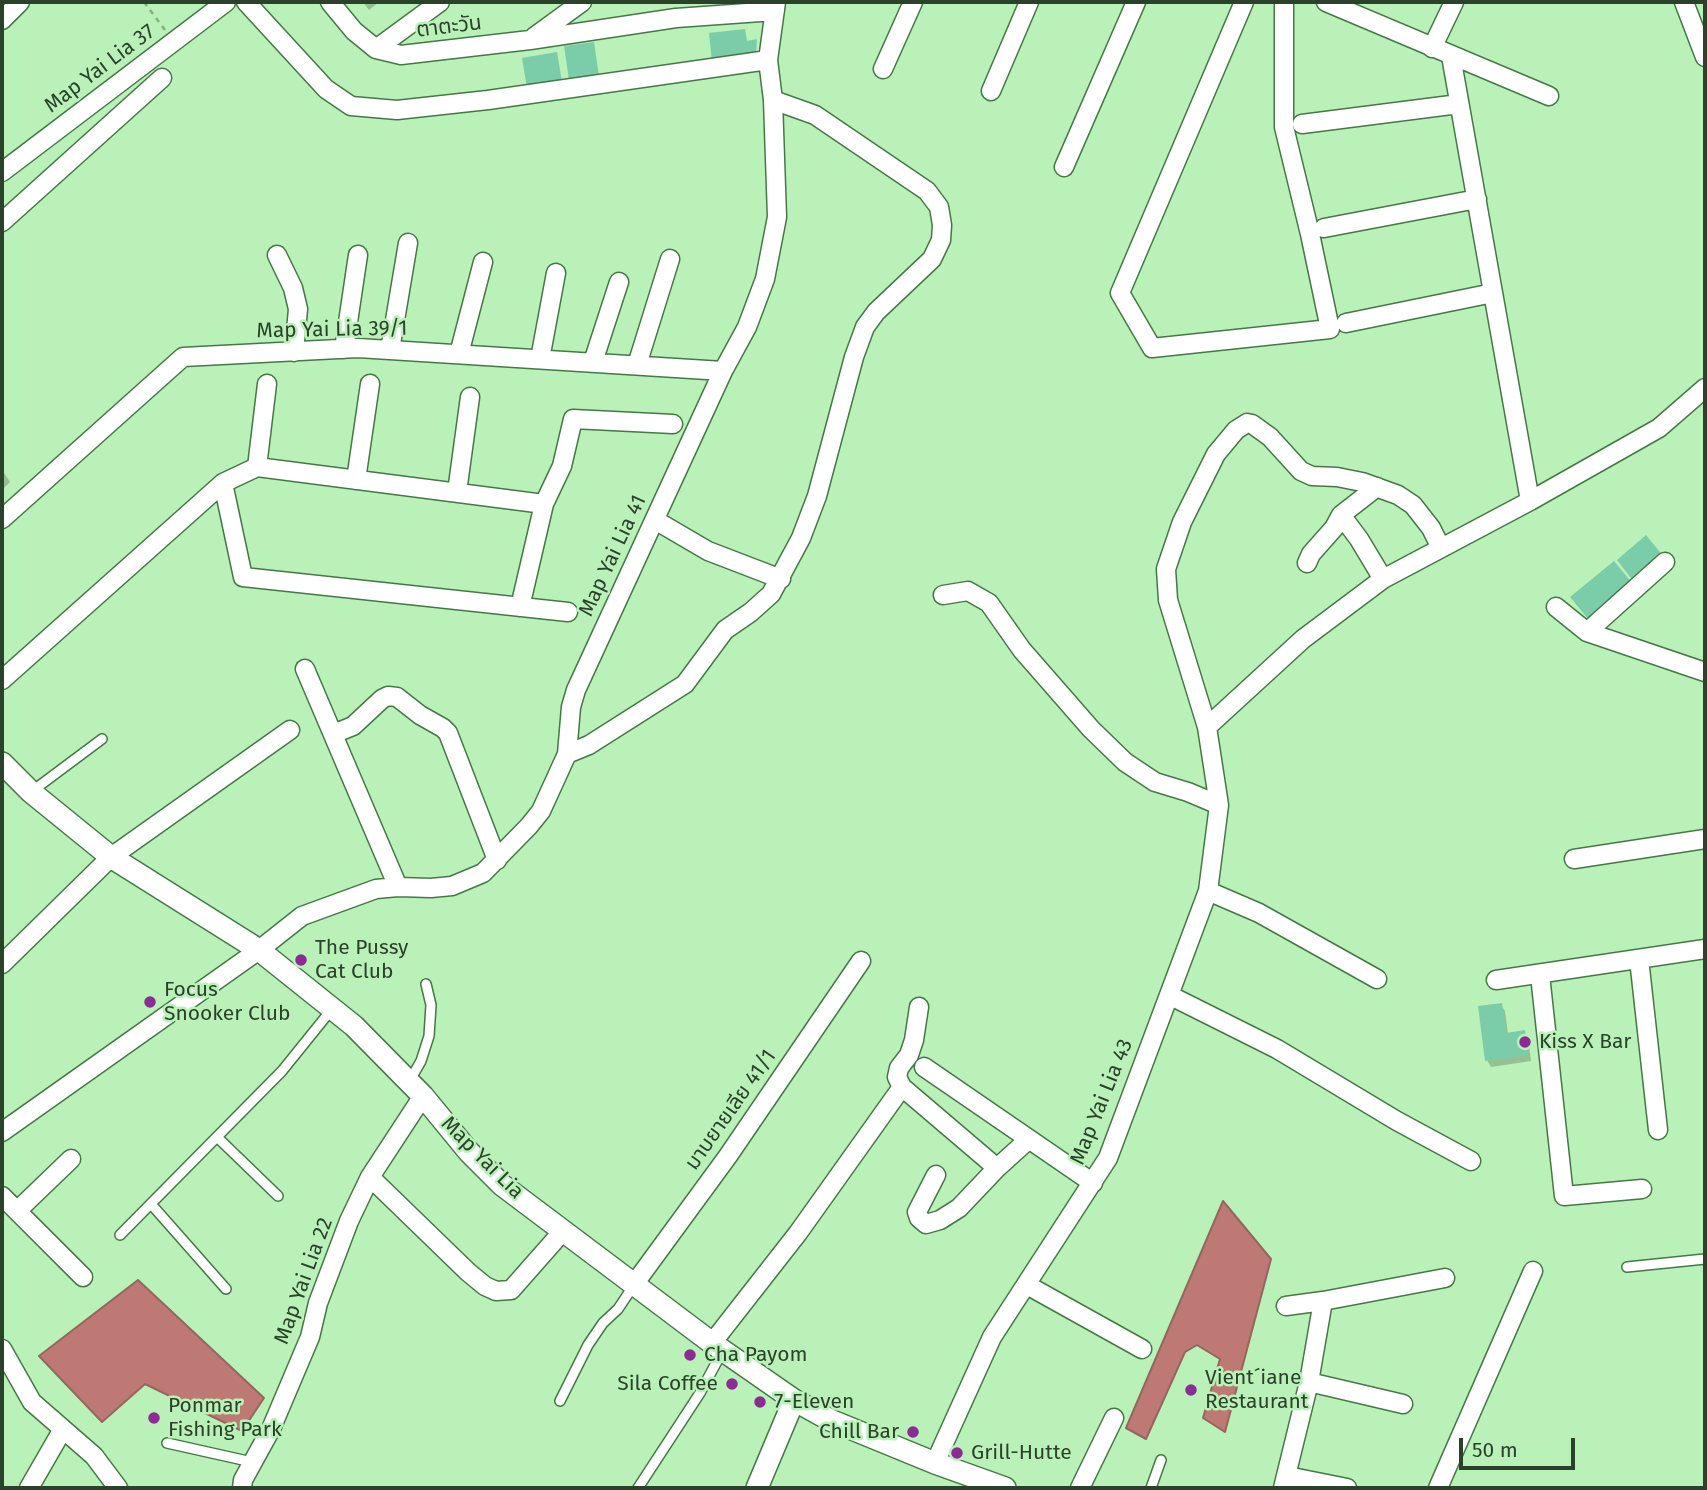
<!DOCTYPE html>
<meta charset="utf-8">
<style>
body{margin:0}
#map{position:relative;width:1707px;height:1490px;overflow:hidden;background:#b9f1b8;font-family:"Fira Sans",sans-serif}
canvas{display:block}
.frame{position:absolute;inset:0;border:4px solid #2a412a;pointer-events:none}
.scale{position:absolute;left:1459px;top:1438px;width:116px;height:32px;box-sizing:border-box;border:4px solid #2a412a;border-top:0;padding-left:9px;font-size:21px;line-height:24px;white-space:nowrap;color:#2a412a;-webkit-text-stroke:5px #b9f1b8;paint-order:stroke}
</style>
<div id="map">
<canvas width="1707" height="1490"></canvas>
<div class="frame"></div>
<div class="scale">50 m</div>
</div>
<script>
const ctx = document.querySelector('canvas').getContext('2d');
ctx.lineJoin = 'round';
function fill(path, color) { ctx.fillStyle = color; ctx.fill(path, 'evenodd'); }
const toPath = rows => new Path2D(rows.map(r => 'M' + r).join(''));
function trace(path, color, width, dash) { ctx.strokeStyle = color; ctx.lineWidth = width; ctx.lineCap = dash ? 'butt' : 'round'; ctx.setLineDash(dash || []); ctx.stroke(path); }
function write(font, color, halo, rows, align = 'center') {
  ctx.font = font + ' "Fira Sans","Noto Sans Thai",sans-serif'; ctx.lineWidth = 5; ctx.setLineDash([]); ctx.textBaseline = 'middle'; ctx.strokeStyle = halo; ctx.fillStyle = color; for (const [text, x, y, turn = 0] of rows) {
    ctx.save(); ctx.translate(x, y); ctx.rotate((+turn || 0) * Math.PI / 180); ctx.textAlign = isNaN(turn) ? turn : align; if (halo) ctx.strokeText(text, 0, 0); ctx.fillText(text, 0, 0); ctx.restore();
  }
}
const water = toPath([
 [1223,1201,1271,1259,1225,1432,1203,1418,1220,1359,1197,1345,1185,1352,1146,1439,1126,1428,1223,1201],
 [138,1280,264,1398,242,1431,145,1384,102,1422,39,1356,138,1280]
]);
const shadow = toPath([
 [363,2,379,2,369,10],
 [2,470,10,482,2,490],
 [1501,1005,1505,1011,1508,1034,1524,1032,1528,1039,1531,1061,1491,1067,1487,1060]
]);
const building = toPath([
 [745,29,747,41,757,39,756,56,712,62,709,33],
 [594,42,599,76,569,80,564,46],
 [557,52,562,82,527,88,522,58],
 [1646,535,1664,557,1634,582,1617,560],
 [1614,561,1633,584,1589,620,1570,597],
 [1502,1003,1506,1033,1525,1030,1528,1055,1485,1061,1478,1006]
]);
const path = toPath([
 [144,2,165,30]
]);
const service = toPath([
 [31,792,102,739],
 [409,1082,421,1061,429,1036,431,1005,426,984],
 [217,1137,278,1196],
 [151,1204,226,1289],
 [120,1235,282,1071,332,1009],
 [1627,1267,1705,1259],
 [560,1401,588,1345,603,1323,618,1309,634,1285],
 [167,1443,252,1462],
 [638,1488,700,1393,722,1352],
 [1151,1488,1161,1460]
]);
const minor = toPath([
 [246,2,326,89,351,106,397,110,488,100,768,60],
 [330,2,354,31,376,49,401,55,530,40,676,18,775,11],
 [1244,2,1120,293,1152,348,1330,329,1310,234,1284,127,1284,2],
 [1326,2,1549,96],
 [1684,2,1705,57],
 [2,20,20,2],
 [534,37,582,2],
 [1432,48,1454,2],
 [376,49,440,2],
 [1451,56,1530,501],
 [883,69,913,2],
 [991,91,1029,2],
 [1302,124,1459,104],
 [1064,167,1136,2],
 [2,172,226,2],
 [2,222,162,78],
 [1324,228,1477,199],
 [277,255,293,288,298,309,294,352],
 [1346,323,1493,293],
 [344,349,358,255],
 [390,350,408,243],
 [459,354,483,262],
 [540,359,556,273],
 [593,362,619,282],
 [637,365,670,259],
 [257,467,267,384],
 [356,480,370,384],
 [223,483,243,577,568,612],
 [1377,487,1341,515,1359,539,1383,579],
 [457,492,470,397],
 [2,519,183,357,358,348,723,371],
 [655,520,708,551,781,579],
 [1307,563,1311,554,1334,528,1341,515],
 [943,595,968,591,989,603,1022,650,1091,729,1125,762,1155,782,1188,792,1219,805],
 [520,607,544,504,562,466,573,419,673,424],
 [1556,607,1587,632,1705,672],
 [1587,632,1665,562],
 [305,669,398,887],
 [2,680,223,483,257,467,544,504],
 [1207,727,1303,639,1383,579,1530,501,1659,428,1705,388],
 [333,734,353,726,382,699,388,696,397,697,420,715,443,728,448,733,497,860],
 [567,754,589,745,685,684,725,630,751,612,771,594,801,538,817,496,854,357,865,327,876,312,932,259,941,240,942,225,939,207,927,191,815,115,773,100],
 [1574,859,1705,839],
 [1208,891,1259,913,1377,979],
 [1639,959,1658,1130],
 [2,964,111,857,290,730],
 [1540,975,1564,1196,1642,1189],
 [1496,980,1705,949],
 [1169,995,1277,1049,1397,1121,1471,1161],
 [919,1007,914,1040,909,1055,899,1068,897,1077,902,1087,997,1168,1028,1140],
 [924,1067,1093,1183],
 [2,1132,259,950,302,916,376,889,398,887,431,888,452,886,483,873,529,826,541,811,567,754,571,707,576,690,723,371,747,327,765,279,777,217,773,100,768,60,776,2],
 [936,1175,917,1212,919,1218,926,1224,940,1220,959,1208,997,1168],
 [370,1177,468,1272,485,1286,496,1291,511,1290,563,1231],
 [2,1196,83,1277],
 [17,1211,71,1159],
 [635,1283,728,1156,861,961],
 [1027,1285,1142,1349],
 [1286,1306,1323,1301],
 [712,1343,798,1233,902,1087],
 [2,1349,32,1402,94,1456,118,1488],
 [1309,1382,1403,1404],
 [935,1463,992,1337,1108,1158,1208,891,1219,805,1207,727,1168,600,1166,569,1182,522,1216,454,1236,430,1247,423,1252,424,1270,437,1301,471,1312,476,1337,477,1362,482,1398,495,1413,505,1431,528,1441,548],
 [1287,1476,1347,1488],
 [29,1488,63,1429],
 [242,1488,243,1480,271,1429,310,1337,318,1303,349,1221,370,1177,423,1096],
 [1080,1488,1114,1418],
 [1283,1488,1309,1382,1323,1301,1445,1278],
 [1438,1488,1533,1271]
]);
const tertiary = toPath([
 [2,763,31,792,111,857,259,950,354,1026,423,1096,469,1152,502,1185,712,1343,794,1400,830,1420,935,1463,1005,1488],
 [757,1488,794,1400]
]);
const markers = [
 [301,960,7,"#8b2b94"],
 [150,1002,7,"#8b2b94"],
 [1525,1042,7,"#8b2b94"],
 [690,1355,7,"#8b2b94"],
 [732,1384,7,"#8b2b94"],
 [1191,1390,7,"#8b2b94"],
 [760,1402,7,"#8b2b94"],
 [154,1418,7,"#8b2b94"],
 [913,1432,7,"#8b2b94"],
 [957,1453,7,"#8b2b94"]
];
const streetNames = [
 ["ตาตะวัน",449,27,-7],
 ["Map Yai Lia 37",100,69,-37],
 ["Map Yai Lia 39/1",332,330,-1],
 ["Map Yai Lia 41",613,556,-65],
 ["Map Yai Lia 43",1102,1102,-68],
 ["มาบยายเลีย 41/1",731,1110,-55],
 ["Map Yai Lia",482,1158,45],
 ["Map Yai Lia 22",304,1281,-70]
];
const poiNames = [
 ["The Pussy",315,948],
 ["Cat Club",315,972],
 ["Focus",164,990],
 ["Snooker Club",164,1014],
 ["Kiss X Bar",1539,1042],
 ["Cha Payom",704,1355],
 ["Vient´iane",1205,1378],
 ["Restaurant",1205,1402],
 ["Sila Coffee",718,1384,"right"],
 ["7-Eleven",774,1402],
 ["Ponmar",168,1406],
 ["Fishing Park",168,1430],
 ["Chill Bar",899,1432,"right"],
 ["Grill-Hutte",971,1453]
];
fill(water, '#bf7974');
trace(water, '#92685e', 2);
fill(shadow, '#0003');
fill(building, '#7bcda9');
trace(service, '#457846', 12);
trace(minor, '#457846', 21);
trace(tertiary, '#457846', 24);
trace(path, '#84af83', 2.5, [5, 5]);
trace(service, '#fff', 9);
trace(minor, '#fff', 18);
trace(tertiary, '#fff', 21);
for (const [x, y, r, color] of markers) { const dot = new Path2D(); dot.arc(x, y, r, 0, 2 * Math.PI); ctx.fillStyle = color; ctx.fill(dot); trace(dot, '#b9f1b8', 2.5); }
write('21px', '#2a412a', '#b9f1b8', streetNames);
write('21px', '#2a412a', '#b9f1b8', poiNames, 'left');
</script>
